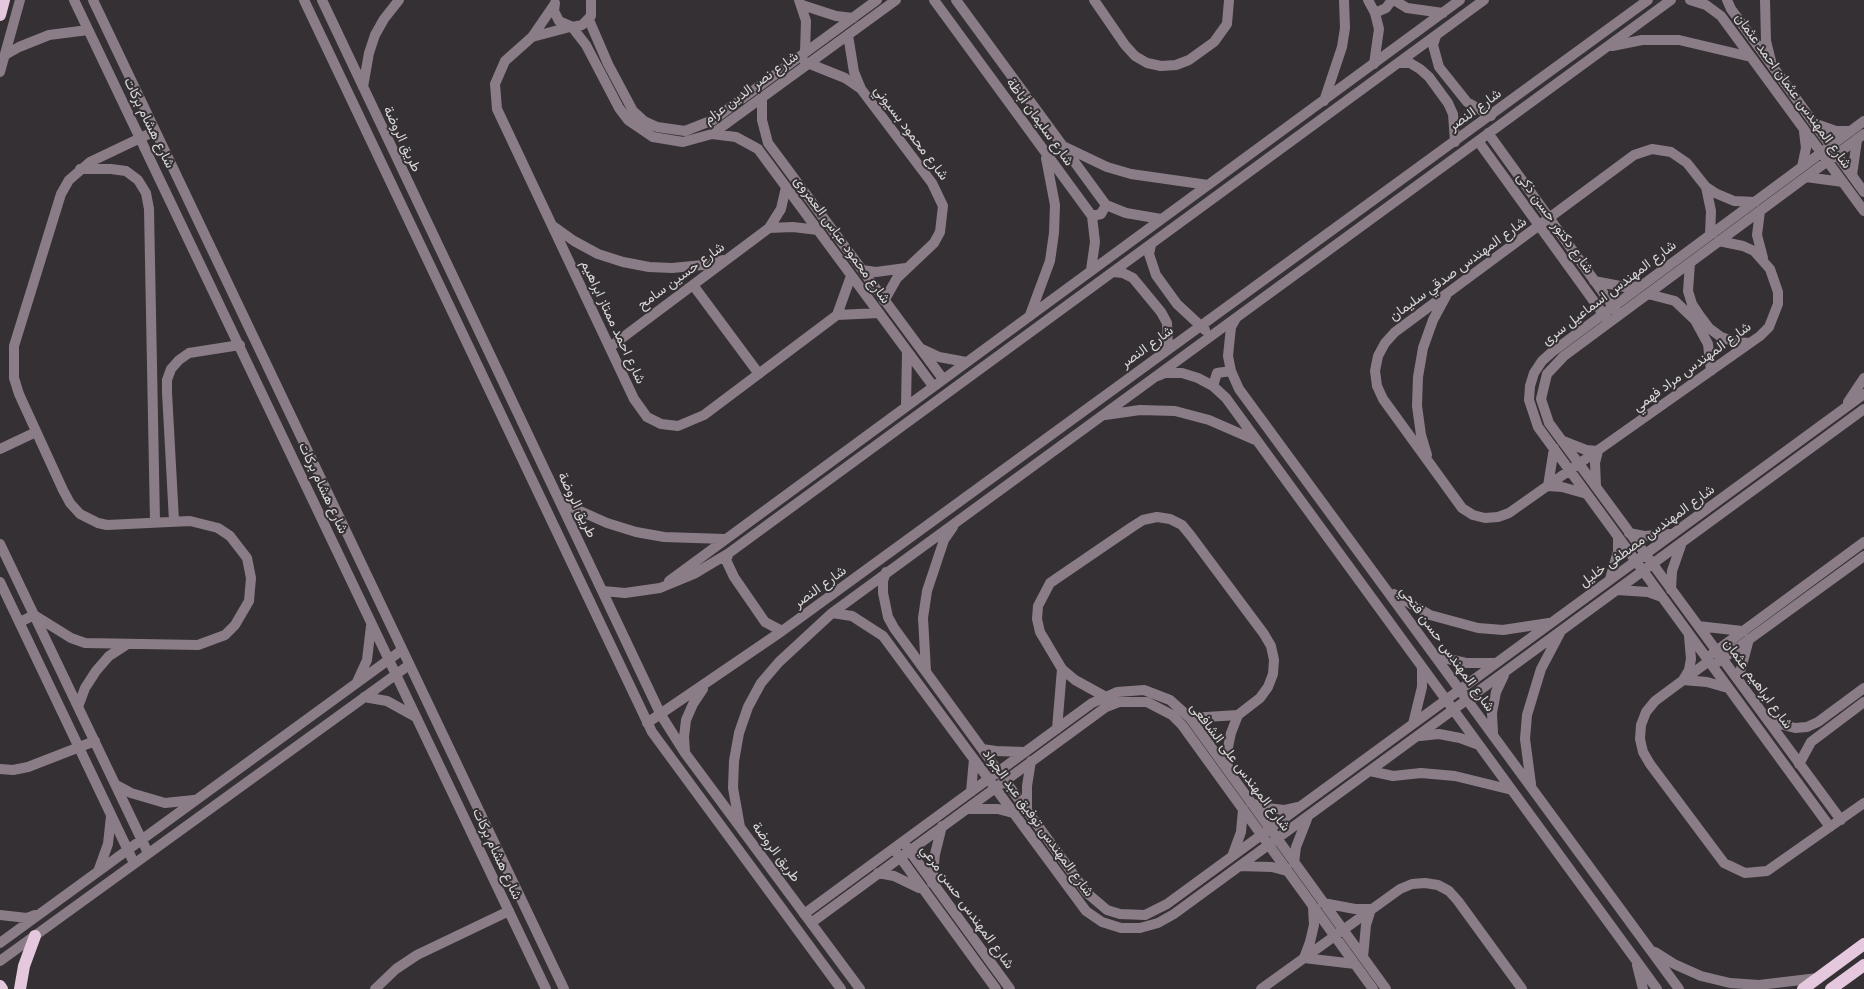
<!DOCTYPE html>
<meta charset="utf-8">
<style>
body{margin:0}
canvas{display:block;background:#343033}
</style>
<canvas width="1864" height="989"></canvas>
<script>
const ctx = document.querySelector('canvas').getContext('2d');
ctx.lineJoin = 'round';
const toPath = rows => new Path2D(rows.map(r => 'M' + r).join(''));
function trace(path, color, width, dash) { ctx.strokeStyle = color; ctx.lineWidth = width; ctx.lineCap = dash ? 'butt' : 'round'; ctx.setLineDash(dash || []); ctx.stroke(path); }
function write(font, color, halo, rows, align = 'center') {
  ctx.font = font + ' Figtree,Vazirmatn,sans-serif'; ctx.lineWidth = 4; ctx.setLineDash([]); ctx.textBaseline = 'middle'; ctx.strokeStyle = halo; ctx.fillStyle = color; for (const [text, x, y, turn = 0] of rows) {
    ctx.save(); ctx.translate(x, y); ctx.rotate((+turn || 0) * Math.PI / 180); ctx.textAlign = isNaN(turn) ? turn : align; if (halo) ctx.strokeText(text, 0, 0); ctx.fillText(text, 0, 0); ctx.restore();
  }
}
const minor = toPath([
 [74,0,546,989],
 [93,0,564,989],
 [304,0,652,732,841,989],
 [322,0,661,715,685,753,860,989],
 [799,0,806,21,805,52],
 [934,0,1092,216,1095,242,1091,270],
 [956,0,1106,205,1126,213,1161,219],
 [1094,0,1125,45,1135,56,1147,63,1161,66,1176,65,1189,60,1214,42,1227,24,1229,0],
 [1368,0,1375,13,1379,29,1374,64],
 [1394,0,1407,8,1443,13],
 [1690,0,1706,5,1721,16,1864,211],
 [1727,0,1731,9,1864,192],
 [1765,0,1766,41,1771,61],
 [555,3,554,11,559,21,573,27,582,25,591,16,591,0],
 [554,5,532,37,505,61,495,84,497,109,634,399,647,417,661,424,678,426,704,415,837,315,851,276],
 [802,5,836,16,853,18],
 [1375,13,1386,8,1392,0],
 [589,20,608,64,633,111,644,121,657,127,685,131,713,120,877,0],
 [572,27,586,45,619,108,628,120,653,137,683,142,712,134,896,0],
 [848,35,854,72,861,89,932,183,943,206,940,232,934,243,897,278,884,301],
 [1436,36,1433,45,1439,67,1467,102,1491,116],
 [532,37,570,27],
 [1612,46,1642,40,1679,40,1751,57],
 [5,55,19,47,49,35,88,30],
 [805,62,845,78,861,89],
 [1401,63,1410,63,1420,69,1429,77,1448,103,1453,114,1455,142],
 [0,72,20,0],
 [363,87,369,53,375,35,384,19,399,0],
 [762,97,762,120,768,143,943,379],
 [1324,101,1342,47,1345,28,1344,0],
 [1816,124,1836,131,1851,131],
 [1488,133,1617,312],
 [712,134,736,137,758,149,933,386],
 [1478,141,1606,318],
 [1065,147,1107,167,1131,174,1208,185],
 [1802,167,1806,148,1804,132],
 [80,169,111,169,126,171,138,180,146,193,149,209,155,522],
 [1852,175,1857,140],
 [1806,177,1843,182],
 [1706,187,1711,211,1710,235],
 [1760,211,1757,235,1763,258],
 [1092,216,1101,214,1106,205],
 [553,226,574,241,598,254,623,262,649,267,672,268,703,265,723,260],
 [769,228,793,227,818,230],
 [1719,241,1743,246,1754,251,1770,269,1778,292,1778,304,1769,327,1760,336,1509,513,1498,517,1485,518,1473,515,1462,508,1383,399,1377,386,1375,371,1378,356,1385,343,1395,332,1634,155,1652,149,1671,152,1687,163,1706,187,1715,193,1734,201,1755,202],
 [1151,245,1149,254,1156,275,1177,304,1205,330],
 [1690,263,1688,291,1692,304,1700,316,1709,328,1721,337,1735,342,1750,343],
 [862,270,876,272,906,268],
 [1113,272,1123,273,1133,278,1161,312,1167,323,1168,349],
 [1594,281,1625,287,1641,286],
 [693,285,759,374],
 [1648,294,1675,301,1695,320,1708,344,1711,371],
 [837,315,879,313],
 [1030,315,1050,261,1054,233,1055,205,1046,158],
 [1236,318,1231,327,1228,356,1231,371,1239,389,1679,989],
 [610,347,769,228,781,209,786,187],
 [922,349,939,357,966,362],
 [1158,376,1165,373,1182,373,1198,378,1213,386,1226,398,1657,989],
 [1213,386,1217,373,1231,371],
 [1848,402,1864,378],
 [906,406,907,352],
 [1105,415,1140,410,1175,411,1209,420,1255,440],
 [1563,441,1586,450,1598,451,1595,463,1596,486],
 [1554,448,1548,486,1562,487,1587,494],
 [0,449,36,432],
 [1427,455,1421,435,1417,406,1418,377,1423,348,1433,320,1446,296],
 [560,502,607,523,636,532,664,537,725,539],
 [174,521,167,392,167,380,171,369,179,360,189,353,240,345],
 [1629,533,1644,536,1670,534],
 [0,544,148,853],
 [729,553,726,560,734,577,765,622,782,631],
 [886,572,883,581,883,593,888,617,894,628,1087,893,1107,910,1120,914,1145,915,1167,904,1864,394],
 [1610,579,1618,551,1618,537],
 [669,581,1460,0],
 [0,582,134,863],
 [1617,590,1648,592,1662,597],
 [1671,590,1672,571,1681,545],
 [603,591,625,593,660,588,694,574,729,553,1484,0],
 [1394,594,1430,615,1478,628,1503,630,1549,623],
 [832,613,852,616,883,636,1086,911,1102,922,1121,928,1140,928,1158,923,1174,914,1864,409],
 [20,622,34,615,71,638,85,643,198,645,225,635,235,625,249,601,251,578,247,558,230,536,218,528,190,521,107,525,98,523,80,514,70,503,63,490,19,394,14,378,14,346,61,194,69,180,90,162,155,131],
 [1698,626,1742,631],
 [1689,636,1691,659,1689,670,1683,680,1707,682,1728,688],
 [1712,654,1864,542],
 [1435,656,1466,663,1496,663],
 [1709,661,1655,701,1646,712,1641,725,1640,739,1643,752,1650,764,1724,863,1745,873,1767,871,1864,803],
 [1718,662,1864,556],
 [926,671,923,618,927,591,944,540,953,527],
 [1738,680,1749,639],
 [357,682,367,660,371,626],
 [1104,696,1075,680,1062,669,1040,632,1037,619,1038,606,1050,583,1132,527,1143,520,1157,517,1170,519,1182,525,1191,536,1264,634,1271,646,1274,660,1273,674,1268,687,1260,698,1238,715,1231,733,1227,752,1228,770],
 [364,697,387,701,416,717],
 [78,707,85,688,96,671,109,656,126,645],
 [1190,718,1238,715],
 [1768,721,1795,728,1807,727,1818,722,1864,688],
 [647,723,782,631,1648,0],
 [1413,724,1422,687,1422,667],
 [1057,729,1062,669],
 [1493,733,1492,713,1496,692,1504,675],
 [1420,736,1439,734,1460,738,1479,745],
 [982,749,996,751,1024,752],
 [685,752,684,737,686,720,693,704,703,689],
 [1799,764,1811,742,1864,702],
 [0,769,13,770,28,767,95,741],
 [1370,771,1393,776,1421,773,1455,776,1512,790],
 [1531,784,1525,739,1527,715,1541,669,1560,633],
 [116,785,131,793,165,803,194,800],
 [971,792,974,759],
 [1251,803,1267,808,1284,810,1297,807],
 [967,809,998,809,1013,813],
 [1027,810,1027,786,1031,761],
 [1841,820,1549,423,1541,399,1547,374,1564,356,1864,134],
 [740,827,733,788,734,761,739,733,748,707,761,683,779,662,832,613,1671,0],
 [1830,827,1538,427,1529,400,1530,386,1534,373,1542,361,1552,352,1864,121],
 [906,846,1010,989],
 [897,853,996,989],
 [1233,854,1241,832,1243,810],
 [1294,863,1296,847,1307,819],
 [1240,866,1272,867,1287,871],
 [99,869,108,844,111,816],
 [878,873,894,876,919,888],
 [932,883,935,854,942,826],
 [1323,903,1355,909,1371,909,1366,925,1363,957],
 [1313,907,1314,925,1310,942,1304,958,1355,964],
 [804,914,1092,703,1117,692,1144,690,1170,700,1190,718,1386,989],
 [0,915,27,918,35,915],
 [811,923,1106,707,1119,702,1147,702,1172,715,1182,725,1373,989],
 [0,943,402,650],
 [1655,952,1674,964,1701,976,1730,983,1759,985,1818,978],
 [0,961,409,665],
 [1637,965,1643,989],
 [375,989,396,969,417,955,509,911],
 [1261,989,1400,889,1412,884,1425,883,1438,885,1449,891,1458,901,1522,989]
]);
const major = toPath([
 [0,15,4,0],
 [0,986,2,989],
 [20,989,24,966,35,936],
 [1803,989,1864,944],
 [1831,989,1864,965]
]);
const streetNames = [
 ["شارع نصر الدين عزام",751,88,-36],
 ["شارع المهندس عثمان احمد عثمان",1793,91,54],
 ["شارع النصر",1475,110,-36],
 ["شارع سليمان أباظة",1040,122,54],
 ["شارع هشام بركات",149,123,64],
 ["شارع محمود بسيوني",911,133,53],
 ["طريق الروضة",402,139,65],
 ["شارع دكتور حسن ذكى",1555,223,54],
 ["شارع محمود عباس العمروى",842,240,54],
 ["شارع المهندس صدقي سليمان",1458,269,-36],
 ["شارع حسين سامح",681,276,-36],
 ["شارع المهندس اسماعيل سرى",1609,293,-37],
 ["شارع احمد ممتاز ابراهيم",613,322,65],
 ["شارع النصر",1147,347,-36],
 ["شارع المهندس مراد فهمي",1692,367,-36],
 ["شارع هشام بركات",323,488,65],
 ["طريق الروضة",577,505,64],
 ["شارع المهندس مصطفى خليل",1647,536,-36],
 ["شارع النصر",820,587,-36],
 ["شارع المهندس حسن فتحي",1447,649,54],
 ["شارع ابراهيم عثمان",1758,684,54],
 ["شارع المهندس على الشافعى",1240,767,53],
 ["شارع المهندس توفيق عبد الجواد",1038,823,54],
 ["طريق الروضة",776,852,53],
 ["شارع هشام بركات",497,854,65],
 ["شارع المهندس حسن مرعي",967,907,54]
];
trace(minor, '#8b7d87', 10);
trace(major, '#e5c8dd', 12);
write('14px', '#d8d6d7', '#343033', streetNames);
</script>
